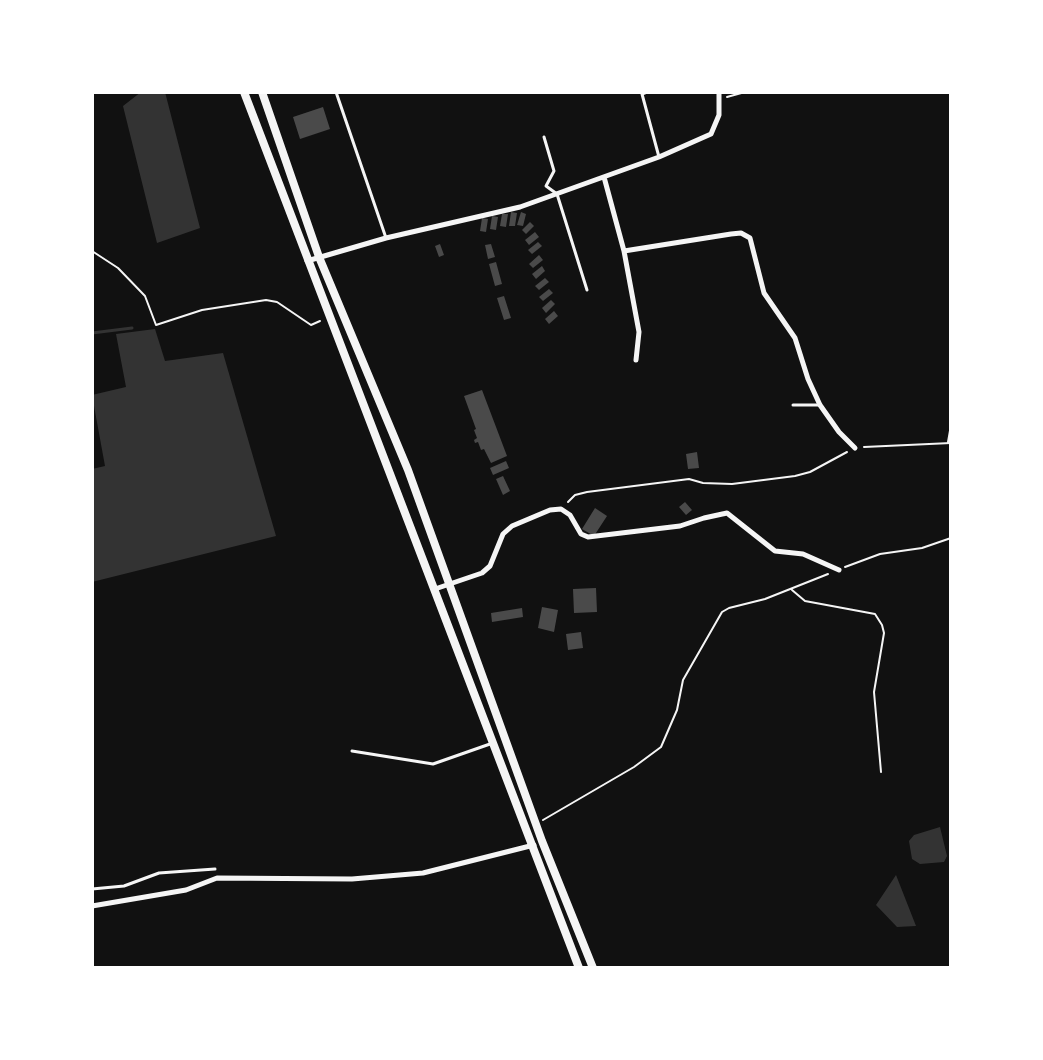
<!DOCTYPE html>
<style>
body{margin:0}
#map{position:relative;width:1043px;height:1060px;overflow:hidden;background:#111;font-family:Bitter,serif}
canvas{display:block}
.frame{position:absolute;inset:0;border:94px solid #fff;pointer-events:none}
</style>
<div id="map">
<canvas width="1043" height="1060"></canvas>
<div class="frame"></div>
</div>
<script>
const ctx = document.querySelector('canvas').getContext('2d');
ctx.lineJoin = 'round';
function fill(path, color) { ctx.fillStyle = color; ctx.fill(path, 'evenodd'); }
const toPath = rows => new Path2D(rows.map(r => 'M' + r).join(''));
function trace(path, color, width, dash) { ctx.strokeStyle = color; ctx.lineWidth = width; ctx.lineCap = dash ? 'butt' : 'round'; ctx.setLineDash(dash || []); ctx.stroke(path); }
const water = toPath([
 [141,92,165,92,200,228,157,243,123,106],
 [155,329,165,361,223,353,276,536,92,582,92,469,105,466,92,395,126,387,116,334],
 [940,827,947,856,944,862,920,864,912,859,909,841,914,835],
 [896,875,916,926,897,927,876,905]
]);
const stream = toPath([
 [92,333,132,328]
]);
const building = toPath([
 [323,107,330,129,300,139,293,117],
 [511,212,517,213,515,226,509,226],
 [521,212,526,214,523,226,517,225],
 [502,214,508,214,506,227,500,226],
 [492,216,498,217,496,230,490,229],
 [482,218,488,219,486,232,480,231],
 [530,222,534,226,526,234,522,230],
 [535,232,539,237,529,245,525,240],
 [538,242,542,246,532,254,528,250],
 [440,244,444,255,439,257,435,246],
 [491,244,495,257,488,259,485,245],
 [539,255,543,260,533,268,529,264],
 [496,262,502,284,495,286,489,264],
 [542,266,545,271,536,279,532,274],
 [545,278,549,282,539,290,535,286],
 [549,289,553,293,543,301,539,297],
 [504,296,511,318,504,320,497,298],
 [551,300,555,304,546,313,542,308],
 [554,311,558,316,549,324,545,319],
 [482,390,507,456,491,463,484,449,481,450,478,442,475,443,474,440,477,438,474,430,476,429,464,396],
 [697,452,699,468,688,469,686,454],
 [506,461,509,468,493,475,490,468],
 [503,476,510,491,503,495,496,479],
 [685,502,692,510,686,515,679,507],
 [595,508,607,516,594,536,582,529],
 [596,588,597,612,574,613,573,589],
 [542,607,558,610,554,632,538,628],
 [522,608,523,617,492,622,491,613],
 [581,632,583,648,568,650,566,634]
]);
const path = toPath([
 [727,97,745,92],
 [92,251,118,268,145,296,156,325,202,310,266,300,277,302,311,325,320,321],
 [948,442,951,425],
 [864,447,951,443],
 [568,502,575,495,587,492,689,479,703,483,732,484,795,476,810,472,847,452],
 [845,567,880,554,922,548,951,538],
 [792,590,805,601,875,614,882,625,884,633,874,692,881,772],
 [543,820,634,767,661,747,677,710,683,680,722,612,729,608,765,599,828,574]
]);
const service = toPath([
 [336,92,386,238],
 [647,92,642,94,659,157],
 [544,137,554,171,546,186,557,194,587,290],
 [793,405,820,405],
 [352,751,433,764,490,744],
 [92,889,124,886,159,873,215,869]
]);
const minor = toPath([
 [604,177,624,251,639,332,636,360],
 [624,251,731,234,741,233,750,238,764,293,795,338,808,379,820,405,839,432,855,448],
 [307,261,386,238,520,207,659,157,711,134,719,115,719,92],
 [435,589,482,573,490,566,503,534,512,526,550,510,561,509,570,515,581,534,588,537,680,526,704,518,727,513,775,551,803,554,839,570],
 [92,906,186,890,217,878,352,879,423,873,534,845]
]);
const primary = toPath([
 [244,92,579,968],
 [262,92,319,257,408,470,542,841,593,968]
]);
fill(water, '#333');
trace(stream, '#333', 3);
fill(building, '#4a4a4a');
trace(path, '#f5f5f5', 2);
trace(service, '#f5f5f5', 3);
trace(minor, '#f5f5f5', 5);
trace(primary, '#f5f5f5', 8);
</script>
